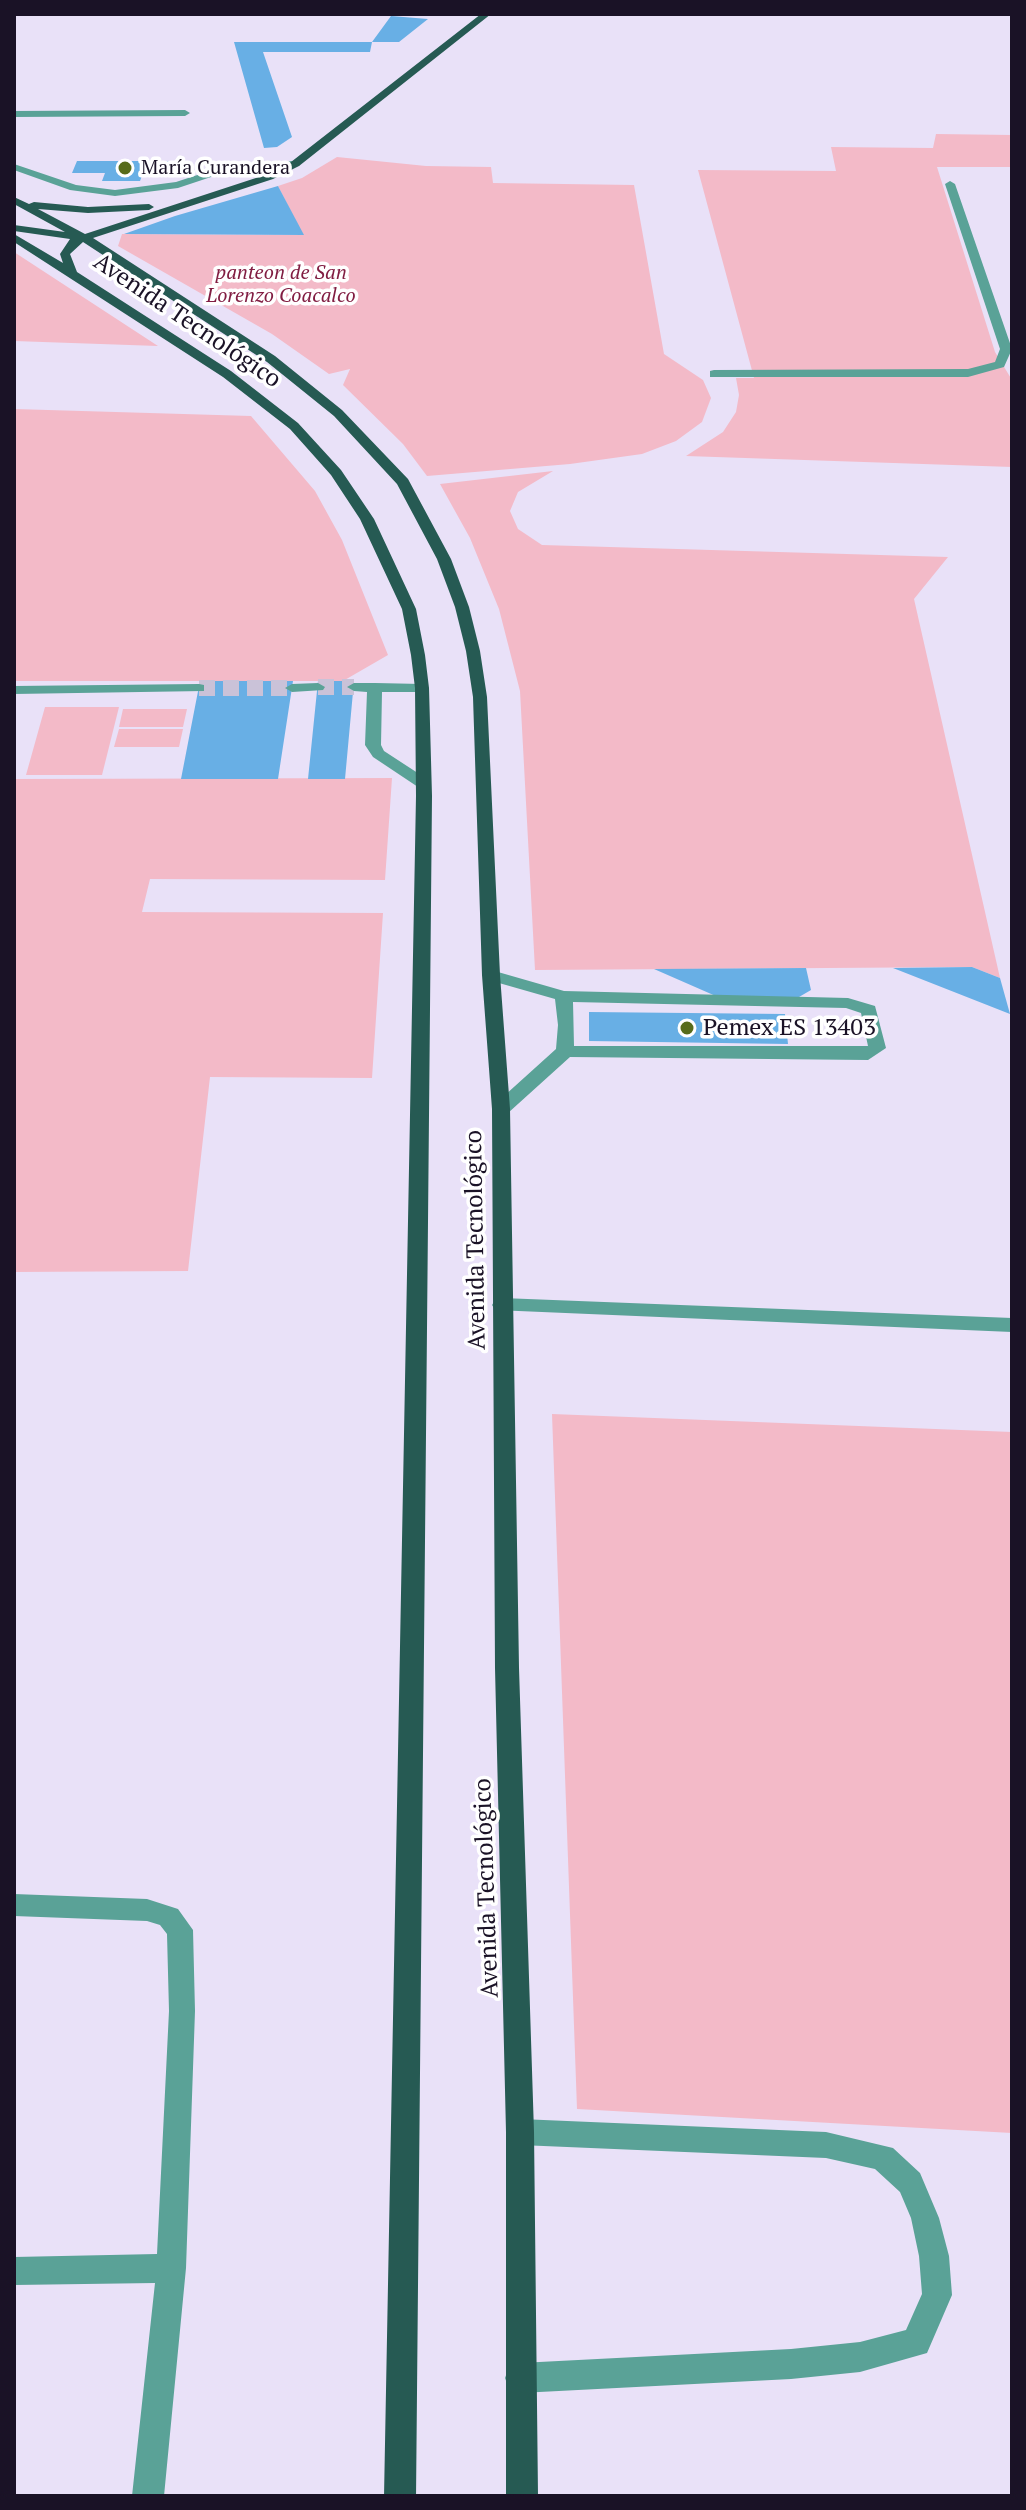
<!DOCTYPE html>
<meta charset="utf-8">
<style>
body{margin:0}
#map{position:relative;width:1026px;height:2510px;overflow:hidden;background:#e9e1f8;font-family:"PT Serif",serif}
canvas{display:block}
.frame{position:absolute;inset:0;border:16px solid #1a1226;pointer-events:none}
</style>
<div id="map">
<canvas width="1026" height="2510"></canvas>
<div class="frame"></div>
</div>
<script>
const ctx = document.querySelector('canvas').getContext('2d');
ctx.lineJoin = 'round';
function fill(path, color) { ctx.fillStyle = color; ctx.fill(path, 'evenodd'); }
const toPath = rows => new Path2D(rows.map(r => 'M' + r).join(''));
function trace(path, color, width, dash) { ctx.strokeStyle = color; ctx.lineWidth = width; ctx.lineCap = dash ? 'butt' : 'round'; ctx.setLineDash(dash || []); ctx.stroke(path); }
function write(font, color, halo, rows, align = 'center') {
  ctx.font = font + ' "PT Serif",serif'; ctx.lineWidth = 7; ctx.setLineDash([]); ctx.textBaseline = 'middle'; ctx.strokeStyle = halo; ctx.fillStyle = color; for (const [text, x, y, turn = 0] of rows) {
    ctx.save(); ctx.translate(x, y); ctx.rotate((+turn || 0) * Math.PI / 180); ctx.textAlign = isNaN(turn) ? turn : align; if (halo) ctx.strokeText(text, 0, 0); ctx.fillText(text, 0, 0); ctx.restore();
  }
}
const green = toPath([
 [936,134,1012,135,1012,167,937,167,995,352,1012,380,1012,467,686,456,723,432,736,412,739,395,736,378,754,378,698,170,836,171,831,147,933,148],
 [337,157,426,166,491,167,493,183,634,185,664,354,703,380,711,398,702,422,676,441,642,454,570,464,427,476,403,444,343,385,350,369,329,374,272,334,118,246,122,234,303,235,278,186,302,178],
 [14,252,158,346,14,341],
 [14,409,251,416,315,491,342,540,388,655,343,681,14,681],
 [553,471,518,492,510,511,518,529,542,545,948,557,914,599,1000,978,972,967,535,970,520,691,499,609,470,538,440,484],
 [45,707,119,707,102,775,26,775],
 [123,709,187,709,183,727,119,727],
 [119,729,183,729,179,747,114,747],
 [392,778,385,880,150,879,142,912,383,913,372,1078,210,1077,188,1271,14,1272,14,779],
 [552,1414,1012,1432,1012,2133,577,2109]
]);
const building = toPath([
 [391,16,428,19,399,42,372,42,370,52,263,52,292,137,277,147,264,148,234,42,372,42],
 [77,161,191,161,191,163,177,163,174,173,143,173,140,181,102,181,105,173,72,173],
 [278,186,304,235,124,234,175,216],
 [200,681,293,681,278,779,181,779],
 [318,681,354,681,345,779,308,779],
 [972,967,1000,978,1010,1014,893,968],
 [806,968,811,990,799,997,718,997,654,969],
 [589,1012,785,1014,788,1044,589,1041]
]);
const minorTunnel = toPath([
 [318,687,354,687],
 [199,688,292,688]
]);
const minor = toPath([
 [14,111,185,110,190,113,185,116,14,117,14,111],
 [295,161,300,164,299,166,235,169,178,188,115,196,70,190,14,170,14,164,76,185,115,190,176,182,234,163,295,161],
 [950,181,955,184,1012,349,1004,367,968,377,710,377,710,371,714,370,968,369,995,362,1000,349,945,184,950,181],
 [318,683,325,687,323,690,292,692,285,688,292,684,318,683],
 [375,683,422,684,429,688,422,692,382,692,381,745,384,751,430,781,430,787,418,787,373,757,365,745,367,692,354,691,347,687,354,683,375,683],
 [199,684,204,685,204,691,14,694,14,686,199,684],
 [491,970,564,991,848,998,875,1006,886,1048,868,1060,570,1057,508,1113,501,1115,494,1113,492,1109,494,1105,556,1049,558,1025,555,999,485,979,482,975,485,971,491,970],
 [573,1002,846,1008,861,1013,868,1046,574,1046,573,1002],
 [502,1298,1012,1318,1012,1332,495,1310,492,1305,495,1300,502,1298],
 [14,1894,147,1899,178,1909,193,1930,195,2011,186,2268,164,2496,132,2496,155,2283,14,2285,14,2257,157,2254,169,2011,167,1934,160,1925,147,1921,14,1916,14,1894],
 [520,2119,826,2132,893,2148,920,2173,939,2218,949,2256,952,2295,927,2353,860,2372,791,2379,520,2393,509,2389,505,2378,509,2367,520,2363,791,2349,860,2342,906,2330,922,2294,919,2256,911,2218,900,2192,875,2169,826,2158,520,2145,510,2141,506,2132,510,2123,520,2119]
]);
const major = toPath([
 [481,14,491,14,299,166,273,179,93,238,275,356,342,410,408,479,451,559,469,607,480,651,487,697,500,975,510,1109,519,1668,534,2132,538,2496,506,2496,506,2132,495,1668,492,1109,482,975,473,697,466,651,455,607,437,559,397,484,334,416,267,362,83,242,70,254,77,272,231,371,298,423,341,470,374,519,416,609,425,655,429,688,432,796,416,2496,384,2496,416,796,415,688,411,655,402,609,360,519,331,475,290,429,223,377,14,242,14,234,63,263,60,254,70,239,14,231,14,225,65,232,14,204,14,197,29,204,34,202,88,207,149,204,154,207,149,210,88,213,38,209,85,234,265,175,291,162,481,14]
]);
const markers = [
 [125,168,8,"#576c1b"],
 [687,1028,8,"#576c1b"]
];
const farPoinames = [
 ["María Curandera",141,168]
];
const farParknames = [
 ["panteon de San",281,273],
 ["Lorenzo Coacalco",281,296]
];
const streetNames = [
 ["Avenida Tecnológico",187,321,34],
 ["Avenida Tecnológico",476,1240,-91],
 ["Avenida Tecnológico",487,1888,-92]
];
const poiNames = [
 ["Pemex ES 13403",703,1028]
];
fill(green, '#f3bac8');
fill(building, '#68afe5');
trace(minorTunnel, '#cac2d8', 16, [16, 8]);
fill(minor, '#5aa297');
fill(major, '#265a53');
for (const [x, y, r, color] of markers) { const dot = new Path2D(); dot.arc(x, y, r, 0, 2 * Math.PI); ctx.fillStyle = color; ctx.fill(dot); trace(dot, '#fff', 3); }
write('20px', '#1a1226', '#fff', farPoinames, 'left');
write('italic 20px', '#811d42', '#fff', farParknames);
write('24px', '#1a1226', '#fff', streetNames);
write('24px', '#1a1226', '#fff', poiNames, 'left');
</script>
